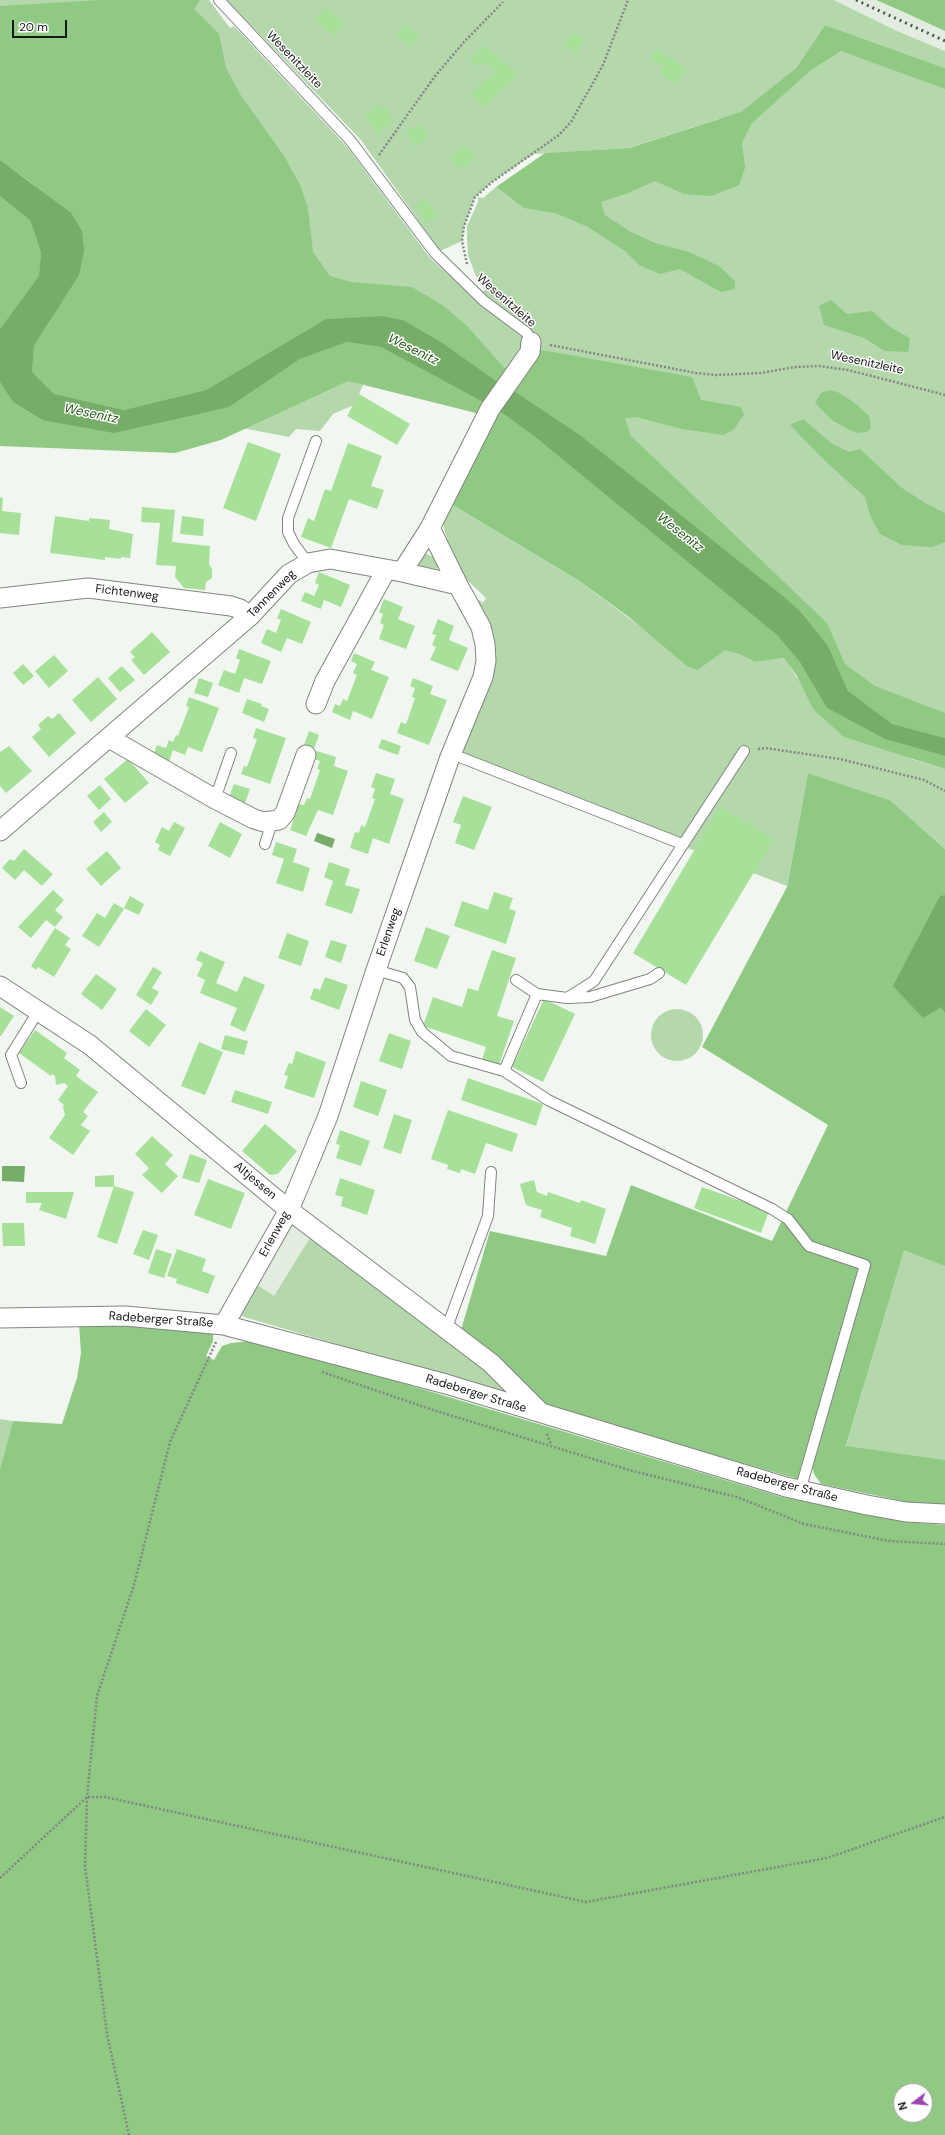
<!DOCTYPE html>
<meta charset="utf-8">
<style>
body{margin:0}
#map{position:relative;width:945px;height:2135px;overflow:hidden;background:#f1f7f0;font-family:"DM Sans",sans-serif}
canvas{display:block}
.north{position:absolute;left:893px;top:2083px;width:40px;height:40px;box-sizing:border-box;background:#fff;border:1px solid #a2a3a2;border-radius:50%;rotate:254deg;font-size:11px;font-weight:700;line-height:16px;text-align:center;color:#161816}
.north::after{content:'';display:block;margin:auto;width:14px;height:18px;background:#9c44b0;clip-path:polygon(50% 0,100% 100%,50% 72%,0 100%)}
.scale{position:absolute;left:12px;top:20px;width:55px;height:18px;box-sizing:border-box;border:2px solid #161816;border-top:0;padding-left:5px;font-size:12px;line-height:14px;white-space:nowrap;color:#161816;-webkit-text-stroke:3px #fff;paint-order:stroke}
</style>
<div id="map">
<canvas width="945" height="2135"></canvas>
<div class="north">N</div>
<div class="scale">20 m</div>
</div>
<script>
const ctx = document.querySelector('canvas').getContext('2d');
ctx.lineJoin = 'round';
function fill(path, color) { ctx.fillStyle = color; ctx.fill(path, 'evenodd'); }
const toPath = rows => new Path2D(rows.map(r => 'M' + r).join(''));
function trace(path, color, width, dash) { ctx.strokeStyle = color; ctx.lineWidth = width; ctx.lineCap = dash ? 'butt' : 'round'; ctx.setLineDash(dash || []); ctx.stroke(path); }
function write(font, color, halo, rows, align = 'center') {
  ctx.font = font + ' "DM Sans",sans-serif'; ctx.lineWidth = 3; ctx.setLineDash([]); ctx.textBaseline = 'middle'; ctx.strokeStyle = halo; ctx.fillStyle = color; for (const [text, x, y, turn = 0] of rows) {
    ctx.save(); ctx.translate(x, y); ctx.rotate((+turn || 0) * Math.PI / 180); ctx.textAlign = isNaN(turn) ? turn : align; if (halo) ctx.strokeText(text, 0, 0); ctx.fillText(text, 0, 0); ctx.restore();
  }
}
const built = toPath([
 [834,0,876,0,945,31,945,51,897,31],
 [292,1222,311,1236,274,1297,253,1282]
]);
const green = toPath([
 [0,0,209,0,230,28,234,26,348,148,430,258,474,298,485,290,475,274,468,255,467,240,467,226,478,202,478,197,483,198,496,187,512,199,725,117,628,148,534,154,492,182,475,197,464,226,462,241,440,251,361,140,227,0,834,0,897,31,945,51,945,68,825,25,796,68,748,107,841,39,945,73,945,767,905,757,945,769,945,849,890,800,808,773,787,886,450,757,486,661,458,585,483,603,486,598,464,577,447,538,442,521,451,504,578,580,698,670,725,649,739,654,755,662,783,658,528,438,375,359,354,405,333,414,320,431,296,429,289,437,242,428,0,408],
 [813,659,797,678,788,663],
 [427,554,439,560,441,567,435,569,417,565,422,555],
 '651 1035a26 26 0 1 1 52 0a26 26 0 1 1-52 0Z',
 [311,1236,457,1346,503,1385,504,1393,244,1317,238,1312,253,1282,274,1296],
 [904,1249,945,1266,945,1460,846,1447],
 [0,1419,13,1421,0,1469]
]);
const forest = toPath([
 [100,0,200,0,194,9,219,34,226,68,240,94,284,156,300,185,308,208,313,252,330,276,351,282,412,287,444,306,467,326,507,371,499,383,441,342,403,320,382,316,326,319,206,390,124,410,54,394,32,372,34,346,48,325,59,304,35,185,0,160,0,6],
 [876,0,945,0,945,31,899,10],
 [825,25,945,68,945,89,841,51,811,70,752,123,742,143,745,168,739,185,712,196,684,194,655,181,628,193,601,202,605,215,631,232,655,243,689,252,719,266,735,281,735,289,721,292,680,269,660,274,639,265,625,251,588,227,555,213,524,208,496,187,545,153,629,148,741,112,796,68],
 [0,196,30,220,41,252,39,276,0,329],
 [831,300,847,314,872,311,890,327,910,338,908,352,885,351,864,338,824,325,819,306],
 [347,342,381,347,485,403,480,414,348,381,221,440,175,453,0,446,0,382,13,402,42,420,229,407,300,359],
 [536,349,692,377,701,400,741,407,744,415,734,429,724,435,682,429,636,417,625,418,631,436,827,623,845,664,875,686,945,713,945,738,892,724,848,691,828,646,801,612,580,435,511,389],
 [830,390,840,393,856,404,869,416,871,428,867,432,856,433,833,421,815,403,821,393],
 [497,409,534,436,777,635,799,661,827,708,885,739,945,756,945,769,844,737,813,709,797,676,784,658,755,662,739,654,725,650,698,670,687,666,630,618,578,580,451,504],
 [803,419,831,443,849,452,860,449,902,488,925,503,945,513,945,542,932,547,902,545,880,534,870,515,865,497,824,460,790,425],
 [808,773,890,800,945,849,945,895,940,897,941,1007,945,1014,945,1266,904,1250,846,1446,945,1460,945,1505,912,1503,821,1484,814,1474,812,1465,801,1465,798,1479,545,1406,461,1330,490,1231,606,1256,631,1185,772,1241,828,1125,702,1047,787,887],
 [79,1325,122,1325,205,1331,213,1334,213,1341,206,1356,214,1360,222,1346,231,1343,251,1341,292,1350,782,1497,905,1522,945,1525,945,2135,0,2135,0,1469,13,1421,62,1424,77,1378,81,1353],
 [901,2091,925,2091,925,2115,901,2115]
]);
const water = toPath([
 [0,160,71,213,82,231,84,251,79,275,34,346,32,372,54,394,124,410,206,390,326,319,382,316,403,320,441,342,499,383,485,403,381,347,347,342,300,359,229,407,114,433,42,420,13,402,0,382,0,329,39,276,41,252,30,220,0,196],
 [511,389,580,435,784,597,801,612,828,646,848,691,892,724,945,738,945,756,885,739,827,708,799,661,777,635,534,436,497,409],
 [317,833,335,839,332,848,314,841],
 [945,895,945,1014,941,1007,923,1018,893,986,940,896],
 [2,1166,25,1166,24,1182,2,1181]
]);
const building = toPath([
 [326,7,345,23,334,36,315,20],
 [406,24,419,37,409,47,396,33],
 [573,32,584,38,576,53,565,47],
 [481,46,503,60,518,75,483,108,470,94,496,71,482,62,477,66,470,59],
 [657,49,686,69,676,84,661,74,665,68,650,58],
 [381,104,394,120,378,133,365,117],
 [421,124,428,139,413,146,406,131],
 [465,144,475,156,469,162,472,165,468,168,465,165,460,170,449,158],
 [426,198,438,217,428,224,415,205],
 [359,394,410,424,397,445,347,416],
 [248,442,281,454,256,521,223,508],
 [348,443,382,456,371,486,384,490,377,509,349,499,331,548,301,537,308,518,314,521,325,489,331,491],
 [0,497,3,498,2,511,21,513,19,535,0,533],
 [142,507,175,510,172,542,210,546,209,564,212,569,212,578,206,582,205,590,184,588,175,577,176,566,156,565,160,523,141,522],
 [55,516,89,521,89,518,110,520,109,529,133,534,130,558,121,557,121,559,105,557,105,560,50,553],
 [182,516,204,519,203,536,180,534],
 [319,572,350,585,341,607,324,600,321,609,301,601,305,592,314,596,319,585,315,583],
 [384,599,403,607,398,619,415,626,406,649,379,639,384,625,380,623,383,614,379,612],
 [281,609,311,622,302,644,287,638,281,652,261,643,267,629,276,633,281,620,277,618],
 [438,619,454,626,449,640,468,648,458,671,430,660,436,647,432,645,436,635,432,634],
 [152,632,170,652,144,675,131,660,135,657,130,652],
 [239,649,271,661,262,684,244,678,239,693,218,685,224,670,235,674,240,660,236,658],
 [354,653,375,662,371,670,389,677,372,719,353,711,350,720,332,712,335,704,340,706,343,699,347,701,357,675,353,673,357,664,351,661],
 [54,655,68,671,49,688,35,671],
 [23,664,34,676,23,685,13,673],
 [122,666,135,680,120,692,108,678],
 [98,677,117,699,91,722,72,700],
 [199,678,213,683,208,697,194,693],
 [413,678,433,686,430,694,447,700,429,745,397,733,401,722,406,724,415,698,412,697,415,688,410,686],
 [189,697,219,708,202,752,188,747,185,755,173,750,168,765,153,756,157,745,166,748,169,740,173,742,176,735,178,736,189,707,186,706],
 [247,699,262,704,261,706,269,709,264,722,242,713],
 [59,713,76,733,49,757,32,737,41,729,38,725,48,716,52,719],
 [256,728,286,738,270,784,241,774,244,766,247,767,257,739,253,738],
 [309,731,319,735,314,749,304,745],
 [382,739,401,746,398,755,378,748],
 [9,746,32,771,6,793,0,786,0,752],
 [317,751,336,757,334,766,348,771,333,815,318,810,306,836,290,830,299,804,304,805,307,798,310,799,320,770,317,769,320,761,314,759],
 [128,759,149,783,125,803,104,779],
 [376,773,395,779,390,794,404,799,389,844,373,838,368,854,350,848,355,832,359,833,361,825,365,827,375,799,372,798,375,789,371,787],
 [234,784,250,789,245,803,229,797],
 [100,785,111,799,99,810,87,796],
 [463,796,492,807,474,850,455,843,461,825,453,822],
 [720,807,774,839,686,985,633,953],
 [104,812,112,822,101,832,93,822],
 [174,822,185,828,170,856,158,850,160,845,155,842,162,827,169,831],
 [220,822,242,834,230,858,208,846],
 [276,842,297,849,293,862,310,868,303,892,276,883,284,859,272,855],
 [24,849,53,874,42,886,24,870,15,880,2,868,10,859,14,861],
 [107,851,121,868,101,886,86,869],
 [329,862,350,869,345,885,360,889,352,914,325,905,333,881,324,877],
 [53,890,64,900,55,910,63,917,55,927,46,920,31,938,18,927],
 [494,892,513,898,509,909,516,911,506,944,454,926,462,901,488,910],
 [130,896,144,904,139,915,124,908],
 [114,903,124,909,99,947,82,936,97,913,105,918],
 [426,927,450,936,437,969,414,961],
 [55,928,70,938,65,945,71,949,54,977,38,967,36,970,31,966],
 [287,933,309,941,301,966,278,958],
 [331,940,347,945,341,963,325,957],
 [492,950,516,958,497,1016,514,1021,499,1065,482,1060,486,1047,423,1026,433,997,462,1007,468,988,478,991],
 [200,951,225,962,216,983,237,992,244,976,265,985,245,1032,230,1025,237,1008,200,993,205,980,197,976,203,963,196,960],
 [153,967,162,972,152,988,159,992,151,1005,136,995],
 [96,974,117,989,102,1010,81,994],
 [325,977,348,985,339,1010,310,999,314,988,320,990],
 [544,999,575,1014,543,1082,512,1067],
 [0,1007,14,1016,1,1036,0,1036],
 [146,1009,166,1025,149,1047,129,1031],
 [35,1030,67,1053,64,1058,80,1070,76,1076,98,1092,83,1112,88,1116,81,1125,90,1131,73,1155,49,1138,65,1115,63,1107,64,1105,58,1100,68,1086,64,1083,56,1085,55,1076,52,1074,51,1076,19,1053],
 [389,1033,411,1041,402,1069,379,1061],
 [225,1035,248,1041,244,1055,221,1049],
 [199,1042,223,1052,205,1095,181,1086],
 [296,1051,326,1062,314,1098,284,1088,288,1076,284,1075,289,1063,292,1064],
 [468,1078,543,1104,536,1126,461,1100],
 [361,1081,387,1090,378,1116,353,1107],
 [235,1090,272,1102,268,1114,231,1102],
 [448,1110,518,1134,512,1152,486,1143,475,1174,461,1169,460,1173,447,1169,448,1165,431,1159],
 [394,1114,412,1120,401,1154,383,1148],
 [265,1124,297,1151,278,1174,270,1175,242,1151],
 [340,1130,370,1141,361,1166,336,1158,340,1145,336,1144],
 [152,1136,173,1155,165,1164,178,1176,162,1193,142,1175,149,1168,135,1154],
 [190,1154,207,1160,199,1183,182,1178],
 [114,1175,114,1187,95,1187,95,1176],
 [340,1178,375,1190,367,1215,341,1206,343,1197,335,1195],
 [208,1179,245,1193,231,1229,194,1215],
 [534,1180,537,1192,547,1196,548,1192,580,1203,581,1200,606,1209,595,1244,570,1236,572,1228,540,1217,542,1210,526,1205,520,1184],
 [114,1186,134,1192,117,1244,97,1237],
 [702,1187,769,1211,761,1233,694,1208],
 [26,1192,74,1192,66,1219,39,1210,42,1203,26,1203],
 [2,1223,24,1223,25,1246,3,1246],
 [143,1230,158,1235,149,1260,133,1254],
 [156,1249,172,1254,164,1278,148,1273],
 [177,1249,206,1259,202,1271,215,1276,208,1294,176,1283,177,1279,167,1276]
]);
const path = toPath([
 [379,155,435,76,464,42,503,2],
 [467,264,462,241,464,226,475,197,492,182,559,135,571,122,603,65,628,0],
 [550,345,696,373,716,375,761,373,795,367,819,366,848,370,945,395],
 [758,749,765,748,840,759,924,780,945,791],
 [322,1372,430,1409,629,1470,737,1497,804,1524,889,1541,945,1544],
 [547,1434,551,1444],
 [0,1878,87,1797,105,1797,586,1902,827,1858,945,1817],
 [129,2135,107,2034,85,1866,87,1797,97,1696,134,1585,170,1442,216,1342]
]);
const service = toPath([
 [219,0,350,140,435,253,484,301,527,333,531,342],
 [308,563,294,544,288,532,288,518,316,441],
 [452,754,682,844],
 [215,799,231,753],
 [265,844,272,822],
 [376,970,403,978,410,987,415,1020,422,1032,451,1056,504,1071,548,1100,772,1209,788,1219,809,1246,865,1265,800,1491],
 [516,980,537,994],
 [569,998,590,997,650,979,659,973],
 [504,1071,537,994,567,998,594,981,744,751],
 [21,1083,11,1055,39,1010],
 [446,1330,488,1216,491,1172]
]);
const minor = toPath([
 [430,528,458,585],
 [0,598,88,588,231,606,240,609,250,616],
 [316,704,325,681,386,570],
 [109,738,215,799,254,819,264,822,279,820,285,813,306,755],
 [0,831,250,616,289,574,308,563,330,559,402,572,430,528,490,409,530,352,531,342],
 [0,986,90,1045,289,1210,491,1363,539,1411],
 [0,1318,125,1316,224,1325,446,1384,786,1487,867,1505,906,1512,945,1514],
 [224,1325,289,1210,328,1116,376,970,450,757,483,677,486,661,485,644,481,627,458,585,402,572]
]);
const rail = toPath([
 [856,0,945,41]
]);
const streetNames = [
 ["Wesenitzleite",294,60,46],
 ["Wesenitzleite",506,301,41],
 ["Wesenitzleite",867,363,12],
 ["Fichtenweg",127,593,7],
 ["Tannenweg",272,594,-45],
 ["Erlenweg",389,932,-71],
 ["Altjessen",255,1181,40],
 ["Erlenweg",275,1234,-61],
 ["Radeberger Straße",161,1320,4],
 ["Radeberger Straße",476,1394,17],
 ["Radeberger Straße",787,1485,15]
];
const waterNames = [
 ["Wesenitz",413,350,26],
 ["Wesenitz",91,414,12],
 ["Wesenitz",680,533,38]
];
fill(built, '#e2ede0');
fill(green, '#b4d8ac');
fill(forest, '#90c983');
fill(water, '#76ad69');
fill(building, '#a6e099');
trace(service, '#80857e', 12);
trace(minor, '#80857e', 21);
trace(path, '#838783', 2.5, [2, 2]);
trace(service, '#fff', 10);
trace(minor, '#fff', 19);
trace(rail, '#50534f', 3, [2, 4]);
write('12px', '#161816', '#fff', streetNames);
write('italic 13px', '#245a16', '#fff', waterNames);
</script>
